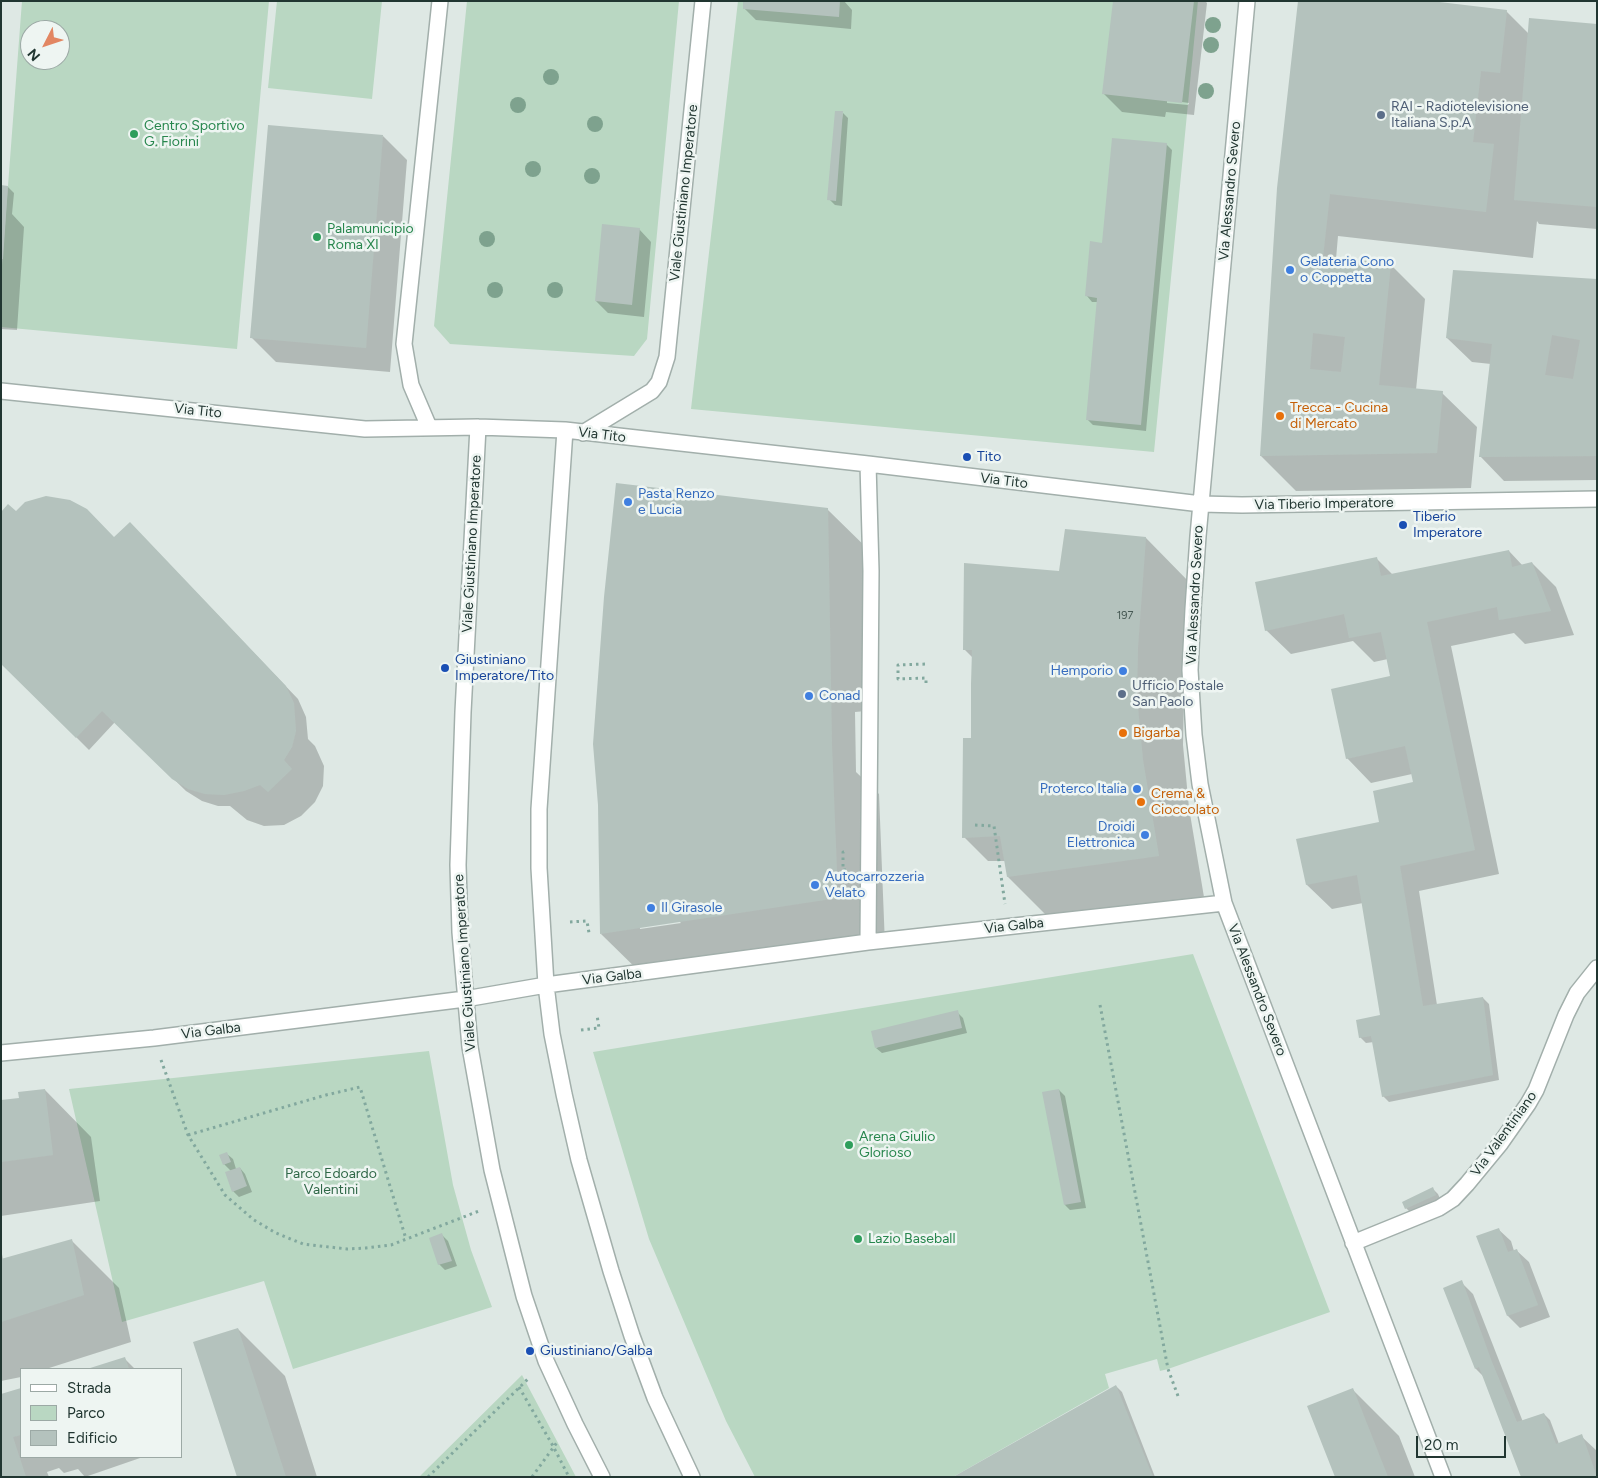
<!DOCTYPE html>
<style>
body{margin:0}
#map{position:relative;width:1598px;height:1478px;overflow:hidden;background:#dee8e4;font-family:Figtree,sans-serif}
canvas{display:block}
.frame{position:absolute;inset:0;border:2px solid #213631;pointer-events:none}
.legend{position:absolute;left:20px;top:1368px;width:162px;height:90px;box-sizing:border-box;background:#eef5f2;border:1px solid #9ca9a5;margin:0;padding:6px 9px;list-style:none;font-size:15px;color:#213631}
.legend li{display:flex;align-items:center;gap:10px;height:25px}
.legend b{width:25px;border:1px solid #9ca9a5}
.north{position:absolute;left:20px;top:20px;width:50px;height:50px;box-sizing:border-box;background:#eef5f2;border:1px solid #9ca9a5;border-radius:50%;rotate:229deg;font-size:14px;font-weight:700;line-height:20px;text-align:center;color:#213631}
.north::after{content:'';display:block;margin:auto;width:18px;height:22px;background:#e28662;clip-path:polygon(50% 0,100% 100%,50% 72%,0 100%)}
.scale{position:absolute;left:1416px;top:1436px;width:90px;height:22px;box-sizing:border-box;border:2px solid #213631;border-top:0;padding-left:6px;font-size:15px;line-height:18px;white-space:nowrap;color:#213631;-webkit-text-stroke:4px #eef5f2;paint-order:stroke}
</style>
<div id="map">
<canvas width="1598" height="1478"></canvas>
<div class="frame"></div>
<ul class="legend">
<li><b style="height:6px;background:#fff"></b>Strada</li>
<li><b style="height:14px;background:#b9d7c2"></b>Parco</li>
<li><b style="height:14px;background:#b4c2bd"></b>Edificio</li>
</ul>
<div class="north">N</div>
<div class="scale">20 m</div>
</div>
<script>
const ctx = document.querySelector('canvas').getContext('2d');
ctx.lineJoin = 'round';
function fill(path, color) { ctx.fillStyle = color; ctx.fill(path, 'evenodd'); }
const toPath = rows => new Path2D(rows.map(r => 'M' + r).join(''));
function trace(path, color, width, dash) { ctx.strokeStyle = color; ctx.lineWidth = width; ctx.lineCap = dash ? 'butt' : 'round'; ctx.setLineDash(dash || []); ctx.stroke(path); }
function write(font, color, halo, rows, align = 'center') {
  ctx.font = font + ' Figtree,sans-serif'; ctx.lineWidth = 5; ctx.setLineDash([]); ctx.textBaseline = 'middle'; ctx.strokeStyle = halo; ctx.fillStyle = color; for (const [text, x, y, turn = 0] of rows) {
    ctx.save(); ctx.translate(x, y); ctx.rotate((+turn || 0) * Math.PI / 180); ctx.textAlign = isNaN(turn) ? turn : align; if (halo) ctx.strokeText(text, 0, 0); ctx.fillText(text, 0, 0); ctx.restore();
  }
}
const green = toPath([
 [22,1,269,1,237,349,1,327,1,278],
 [30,30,60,30,60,60,30,60],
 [277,1,382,1,372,99,268,88],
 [467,1,679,1,647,339,634,356,450,344,434,326],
 [738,1,1198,1,1154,452,691,409],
 [1193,954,1330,1312,1168,1369,1160,1371,1157,1359,1105,1374,1109,1388,953,1477,755,1477,726,1421,649,1239,593,1052],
 [429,1051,453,1185,471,1250,492,1307,293,1369,264,1281,122,1322,69,1089],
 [522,1375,576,1477,419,1477]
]);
const shadow = toPath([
 [744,1,844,1,852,10,851,29,756,20,744,8],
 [1114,1,1205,1,1207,3,1194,115,1166,112,1165,117,1122,112,1104,94],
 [1167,100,1189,103,1188,105,1167,103],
 [1506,11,1529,34,1597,25,1597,229,1539,224,1537,221,1533,258,1338,236,1336,259,1390,264,1425,299,1416,390,1442,393,1477,427,1471,488,1296,491,1261,456,1279,188],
 [843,113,848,118,842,206,835,205,829,199],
 [383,136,407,160,390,372,276,362,252,338],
 [1166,144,1172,150,1146,431,1093,425,1087,419,1098,302,1092,302,1087,296,1104,244],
 [1,186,8,187,14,193,12,214,24,227,17,330,1,329],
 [639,229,651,242,644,317,608,313,596,301],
 [1597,280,1597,480,1504,481,1480,456,1491,364,1472,362,1447,338],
 [828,510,875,556,877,710,855,712,856,772,879,794,885,945,648,980,601,934],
 [679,921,681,923,640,929,640,927],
 [16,512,114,538,142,536,298,699,306,717,308,739,315,746,324,766,323,786,315,802,301,816,284,825,264,826,247,820,230,806,218,806,202,801,186,791,115,722,89,750,1,662],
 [1146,538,1192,585,1184,694,1183,745,1189,808,1205,903,1055,924,1008,877,1005,861,988,861,964,837,972,739,973,658,965,650,1059,573],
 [1509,551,1523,566,1532,563,1556,587,1574,635,1525,644,1514,633,1451,646,1499,874,1419,891,1437,1005,1483,998,1489,1004,1499,1080,1389,1102,1383,1096,1374,1042,1366,1043,1360,1037,1383,1016,1363,903,1332,909,1307,885,1298,840,1381,823,1414,783,1412,774,1371,783,1347,758,1392,677,1388,659,1374,662,1353,641,1291,654,1266,630,1377,559,1393,575],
 [957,1012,963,1018,967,1033,882,1053,876,1048],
 [45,1090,91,1137,100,1201,1,1216,1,1102,20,1099],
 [1059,1090,1065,1096,1086,1208,1070,1210,1065,1205],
 [227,1154,233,1159,236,1169,240,1168,245,1174,252,1192,239,1197,233,1191,231,1171,224,1164],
 [1433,1189,1438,1194,1441,1201,1412,1214,1406,1208],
 [1498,1229,1511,1241,1514,1251,1516,1250,1529,1262,1550,1317,1520,1328,1508,1316,1478,1237],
 [442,1235,448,1241,457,1266,445,1270,439,1264],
 [72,1241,119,1288,131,1342,46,1369,21,1369,21,1377,1,1381,1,1248,3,1260],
 [1461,1282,1473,1294,1523,1422,1544,1414,1550,1420,1559,1444,1581,1436,1597,1451,1597,1477,1522,1477,1485,1378,1476,1369],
 [238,1329,285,1376,317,1477,238,1477],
 [125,1359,135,1369,89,1369],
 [1116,1386,1122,1392,1155,1477,956,1477],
 [21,1389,21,1457,143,1457,85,1477,78,1469,64,1473,59,1468,47,1472,49,1477,1,1477,1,1395],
 [1352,1389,1399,1436,1415,1477,1336,1477]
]);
const building = toPath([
 [743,1,840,1,839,17,743,9],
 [1113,1,1194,1,1182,103,1102,94],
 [1298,1,1431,1,1507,10,1500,73,1481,71,1473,142,1494,144,1486,212,1330,194,1323,257,1391,263,1379,385,1443,391,1437,453,1260,456,1277,188],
 [1313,333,1345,337,1341,372,1310,369],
 [1529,18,1597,24,1597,207,1514,200],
 [835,111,843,111,836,201,827,200],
 [268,125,383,135,366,348,250,338],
 [1112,138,1167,143,1141,425,1086,420,1097,298,1085,296,1090,241,1102,243],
 [1,185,8,186,3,259,1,259],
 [602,224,640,228,632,305,595,301],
 [1453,270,1597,279,1597,456,1479,457,1492,344,1446,338],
 [1552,335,1580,340,1573,379,1545,375],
 [616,483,828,508,832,746,838,898,600,934,598,805,593,744,604,597],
 [46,496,70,500,87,509,114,537,130,522,286,686,294,703,296,731,292,747,284,760,292,769,268,792,260,785,244,791,224,795,205,794,188,789,172,779,102,711,76,738,1,664,1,512,8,504,16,511,25,502],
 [1065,529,1146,537,1138,647,1137,697,1143,760,1159,856,1007,877,1000,836,962,838,963,738,971,738,971,684,972,650,963,650,964,563,1059,571],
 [1509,550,1512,567,1532,562,1551,611,1499,620,1497,607,1427,622,1475,850,1400,866,1423,1006,1483,997,1493,1075,1382,1097,1371,1036,1359,1038,1356,1020,1380,1015,1357,875,1306,885,1296,839,1379,822,1373,791,1413,782,1405,746,1346,759,1331,689,1390,676,1381,632,1349,638,1344,614,1265,631,1255,582,1377,557,1381,576],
 [958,1010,962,1028,875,1048,871,1031],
 [45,1089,53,1155,1,1162,1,1100,19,1098,18,1092],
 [1059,1089,1081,1202,1064,1205,1042,1092],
 [227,1152,231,1162,223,1165,219,1155],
 [240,1167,247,1186,232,1192,225,1172],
 [1433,1187,1436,1195,1405,1209,1402,1202],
 [1499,1228,1508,1252,1517,1249,1538,1305,1507,1316,1476,1236],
 [442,1233,452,1261,438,1265,429,1238],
 [72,1239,84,1295,1,1322,1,1259],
 [1462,1280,1492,1362,1517,1422,1544,1413,1556,1444,1582,1434,1597,1477,1521,1477,1479,1367,1475,1369,1443,1288],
 [238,1328,286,1477,237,1477,193,1342],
 [125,1357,129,1369,87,1369],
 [1116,1385,1153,1477,953,1477],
 [21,1388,21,1435,13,1437,26,1477,1,1477,1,1394],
 [1353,1388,1388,1477,1335,1477,1307,1406]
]);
const path = toPath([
 [926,683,926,678,898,679,898,665,926,664],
 [832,695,848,697],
 [975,825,994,826,1005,904],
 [846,870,843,870,843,852,847,852],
 [570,922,587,921,589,933],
 [1100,1005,1168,1369,1178,1396],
 [581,1030,599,1028,597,1015],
 [161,1060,188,1135,225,1195,254,1220,276,1233,303,1244,347,1249,366,1248,391,1245,479,1211],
 [188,1135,326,1095,360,1087,406,1239],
 [519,1387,553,1446,569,1477],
 [428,1477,530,1377],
 [532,1477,558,1441]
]);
const minor = toPath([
 [1247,1,1198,536,1193,609,1190,670,1194,735,1200,784,1224,903,1443,1477],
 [1,391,365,429,478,427,565,430,868,464,1201,504,1242,505,1597,499],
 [429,427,411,385,404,344,440,1],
 [478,427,463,712,458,865,460,932,470,1047,492,1170,524,1296,546,1361,575,1424,602,1477],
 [565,430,539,809,539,868,546,985,552,1034,564,1094,579,1160,611,1271,632,1336,655,1398,692,1477],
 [583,433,652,391,659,382,667,357,703,1],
 [868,942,871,571,868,464],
 [1,1053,154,1038,465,999,546,985,868,942,1224,903],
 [1353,1243,1439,1208,1453,1199,1467,1184,1500,1144,1528,1104,1536,1090,1566,1015,1577,993,1597,968]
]);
const trees = [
 [1213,25],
 [1211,45],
 [551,77],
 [1206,91],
 [518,105],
 [595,124],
 [533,169],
 [592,176],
 [487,239],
 [495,290],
 [555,290]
];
const markers = [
 [1381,115,5,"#5c6f8a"],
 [134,134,5,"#2e9e5b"],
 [317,237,5,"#2e9e5b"],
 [1290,270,5,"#3f7fe0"],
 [1280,416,5,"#e8710a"],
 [967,457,5,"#1a4fb4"],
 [628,502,5,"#3f7fe0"],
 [1403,525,5,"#1a4fb4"],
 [445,668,5,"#1a4fb4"],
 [1123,671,5,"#3f7fe0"],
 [1122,694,5,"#5c6f8a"],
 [809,696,5,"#3f7fe0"],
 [1123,733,5,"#e8710a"],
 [1137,789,5,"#3f7fe0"],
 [1141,802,5,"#e8710a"],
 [1145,835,5,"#3f7fe0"],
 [815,885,5,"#3f7fe0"],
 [651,908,5,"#3f7fe0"],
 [849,1145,5,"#2e9e5b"],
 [858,1239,5,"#2e9e5b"],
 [530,1351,5,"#1a4fb4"]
];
const numberNames = [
 ["197",1125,616]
];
const serviceNames = [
 ["RAI - Radiotelevisione",1391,107],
 ["Italiana S.p.A",1391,123],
 ["Ufficio Postale",1132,686],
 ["San Paolo",1132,702]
];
const leisureNames = [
 ["Centro Sportivo",144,126],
 ["G. Fiorini",144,142],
 ["Palamunicipio",327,229],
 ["Roma XI",327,245],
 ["Arena Giulio",859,1137],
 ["Glorioso",859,1153],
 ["Lazio Baseball",868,1239]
];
const streetNames = [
 ["Via Alessandro Severo",1230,191,-85],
 ["Viale Giustiniano Imperatore",684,193,-84],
 ["Via Tito",198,411,6],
 ["Via Tito",602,435,7],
 ["Via Tito",1004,481,7],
 ["Via Tiberio Imperatore",1324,504,-1],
 ["Viale Giustiniano Imperatore",472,544,-87],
 ["Via Alessandro Severo",1195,595,-87],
 ["Via Galba",1014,926,-6],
 ["Viale Giustiniano Imperatore",465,963,-94],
 ["Via Galba",612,977,-7],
 ["Via Alessandro Severo",1257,990,69],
 ["Via Galba",211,1031,-7],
 ["Via Valentiniano",1504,1134,-54]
];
const shopNames = [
 ["Gelateria Cono",1300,262],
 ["o Coppetta",1300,278],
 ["Pasta Renzo",638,494],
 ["e Lucia",638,510],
 ["Hemporio",1113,671,"right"],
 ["Conad",819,696],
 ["Proterco Italia",1127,789,"right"],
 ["Droidi",1135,827,"right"],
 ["Elettronica",1135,843,"right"],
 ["Autocarrozzeria",825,877],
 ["Velato",825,893],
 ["Il Girasole",661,908]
];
const foodNames = [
 ["Trecca - Cucina",1290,408],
 ["di Mercato",1290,424],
 ["Bigarba",1133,733],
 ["Crema &",1151,794],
 ["Cioccolato",1151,810]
];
const transitNames = [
 ["Tito",977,457],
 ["Tiberio",1413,517],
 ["Imperatore",1413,533],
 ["Giustiniano",455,660],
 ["Imperatore/Tito",455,676],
 ["Giustiniano/Galba",540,1351]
];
const parkNames = [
 ["Parco Edoardo",331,1174],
 ["Valentini",331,1190]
];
fill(green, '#b9d7c2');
fill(shadow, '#0003');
fill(building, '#b4c2bd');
trace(minor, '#a2afab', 18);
trace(path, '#82a89e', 3, [2.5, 4]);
trace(minor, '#fff', 15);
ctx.fillStyle = '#7ea28e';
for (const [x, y] of trees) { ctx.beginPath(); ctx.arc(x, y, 8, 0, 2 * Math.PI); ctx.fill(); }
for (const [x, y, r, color] of markers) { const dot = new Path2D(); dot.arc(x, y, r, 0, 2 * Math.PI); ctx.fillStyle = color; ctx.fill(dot); trace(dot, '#eef5f2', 2); }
write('11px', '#465954', null, numberNames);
write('14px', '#4e5e75', '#eef5f2', serviceNames, 'left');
write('14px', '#27864d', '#eef5f2', leisureNames, 'left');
write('14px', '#213631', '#eef5f2', streetNames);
write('14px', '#366cbe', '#eef5f2', shopNames, 'left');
write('14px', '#c56008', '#eef5f2', foodNames, 'left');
write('14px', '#164399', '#eef5f2', transitNames, 'left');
write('14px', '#306848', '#eef5f2', parkNames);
</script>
